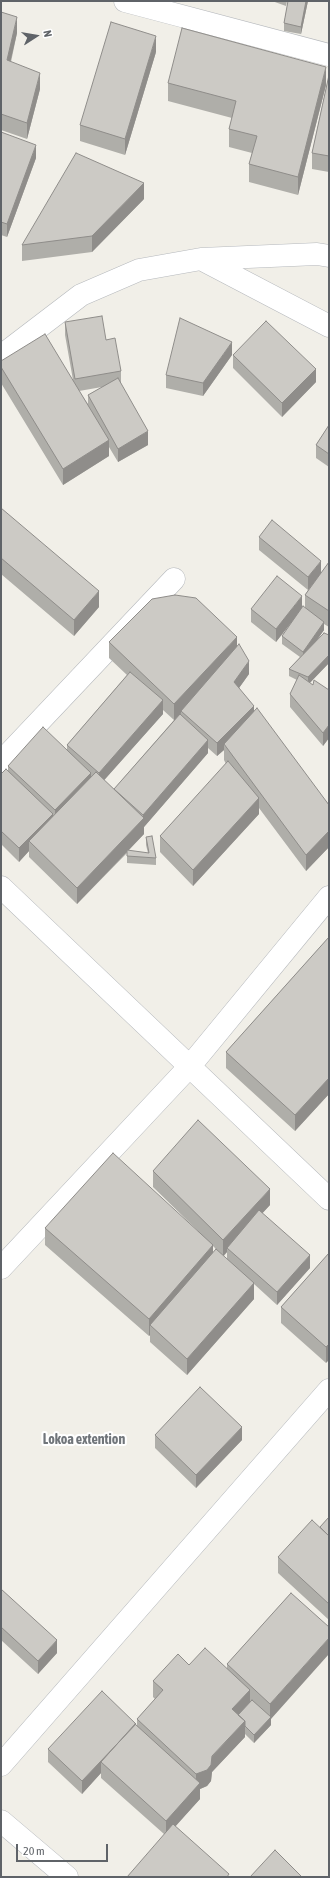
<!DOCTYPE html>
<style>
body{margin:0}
#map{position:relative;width:330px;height:1878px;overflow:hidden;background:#f1efe8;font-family:"Asap Condensed",sans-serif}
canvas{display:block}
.frame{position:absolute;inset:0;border:2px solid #5f6368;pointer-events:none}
.north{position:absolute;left:16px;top:16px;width:40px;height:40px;-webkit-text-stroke:3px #fff;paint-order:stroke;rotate:78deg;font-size:11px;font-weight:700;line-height:16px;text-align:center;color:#5f6368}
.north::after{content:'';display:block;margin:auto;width:14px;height:18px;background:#5f6368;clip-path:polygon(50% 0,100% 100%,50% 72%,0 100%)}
.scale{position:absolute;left:16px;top:1844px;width:92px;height:18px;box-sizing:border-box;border:2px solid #5f6368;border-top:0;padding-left:5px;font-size:12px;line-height:14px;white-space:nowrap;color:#5f6368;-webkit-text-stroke:3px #fff;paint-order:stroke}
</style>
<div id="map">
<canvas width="330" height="1878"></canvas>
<div class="frame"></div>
<div class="north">N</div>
<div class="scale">20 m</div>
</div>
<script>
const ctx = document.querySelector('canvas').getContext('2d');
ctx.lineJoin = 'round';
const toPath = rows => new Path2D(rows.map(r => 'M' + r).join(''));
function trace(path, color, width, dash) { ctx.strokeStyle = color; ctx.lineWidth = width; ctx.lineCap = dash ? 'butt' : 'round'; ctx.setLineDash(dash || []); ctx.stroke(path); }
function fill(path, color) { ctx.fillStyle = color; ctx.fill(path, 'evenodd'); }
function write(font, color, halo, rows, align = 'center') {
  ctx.font = font + ' "Asap Condensed",sans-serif'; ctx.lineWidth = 4; ctx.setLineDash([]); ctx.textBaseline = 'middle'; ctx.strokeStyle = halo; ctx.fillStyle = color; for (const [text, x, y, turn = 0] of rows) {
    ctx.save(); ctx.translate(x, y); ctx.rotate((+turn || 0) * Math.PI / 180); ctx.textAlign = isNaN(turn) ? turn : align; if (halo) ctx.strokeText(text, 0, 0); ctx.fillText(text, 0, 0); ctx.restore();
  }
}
const minor = toPath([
 [125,1,329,55],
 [201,259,329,326],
 [1,356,81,295,139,270,201,259,317,254,329,256],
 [1,762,174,579],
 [1,887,329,1199],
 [1,1268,190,1066,329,897],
 [1,1765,329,1390],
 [1,1821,67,1877]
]);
const wall = toPath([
 [272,1,287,1,286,6],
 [288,1,308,1,301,34,284,31,284,23],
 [1,12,17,33,11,62,40,89,27,139,1,130],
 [156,52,125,155,80,141,80,125],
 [329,75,329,172,312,169,312,153],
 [168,83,326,85,298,195,249,182,249,164,252,153,229,147,229,129,232,118,168,101],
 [1,132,36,158,7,237,1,235],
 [144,199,92,252,22,261,22,245],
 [65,322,106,340,121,371,121,384,148,445,118,462,109,447,109,456,63,485,1,383,1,361,73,380,65,335],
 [102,387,88,395,88,404,79,391],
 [232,355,203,396,166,388,166,375],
 [233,355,316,382,282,417,233,368],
 [329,425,329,467,316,458,316,445],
 [1,508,99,607,74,636,1,574],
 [259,537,321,573,329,562,329,627,324,624,324,630,317,640,329,635,329,663,309,683,313,685,329,690,329,738,323,746,290,707,290,694,297,680,289,676,289,669,300,657,282,644,282,636,293,620,276,642,251,622,251,609,302,608,305,607,305,595,308,590,259,550],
 [109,642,237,646,249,674,239,688,254,711,329,805,329,847,306,871,259,808,259,814,193,886,160,852,160,836,226,764,224,760,224,750,217,756,208,748,208,753,144,827,144,834,128,851,148,853,146,845,146,837,156,858,156,865,127,863,127,853,77,904,29,857,29,851,19,862,1,844,1,774,8,770,8,766,67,750,67,745,127,675,109,658],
 [163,710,174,720,114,789,104,780,163,714],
 [329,937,329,1094,295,1131,226,1068,226,1052],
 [153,1171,270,1205,262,1213,310,1268,277,1305,254,1284,254,1299,187,1375,150,1342,150,1335,149,1336,45,1245,45,1228,198,1231,153,1187],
 [213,1246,216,1249,213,1253],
 [227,1252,227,1259,224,1256],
 [329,1253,326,1363,281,1323,281,1307],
 [155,1435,242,1440,196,1488,155,1448],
 [329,1517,329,1620,278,1573,278,1557,320,1527],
 [1,1589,57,1653,38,1674,1,1640],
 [291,1593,271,1719,271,1725,254,1743,245,1734,245,1737,212,1772,211,1781,207,1786,200,1789,200,1799,175,1826,229,1877,164,1834,101,1778,101,1773,82,1794,48,1762,48,1749,136,1725,137,1726,137,1719,155,1699,153,1697,153,1681,189,1665,227,1668,227,1664]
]);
const shadedWall = toPath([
 [306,1,308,1,301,34,301,27],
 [17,17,17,33,7,76,7,60],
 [156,36,156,52,125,155,125,139],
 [326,67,326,85,298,195,298,177],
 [40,73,40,89,27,139,27,123],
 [36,145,36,158,7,237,7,224],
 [144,183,144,199,92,252,92,236],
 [232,342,232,355,203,396,203,383],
 [316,369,316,382,282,417,282,403],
 [148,431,148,445,118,462,118,449],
 [109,440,109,456,63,485,63,469],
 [321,561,321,574,308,590,308,577],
 [99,591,99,607,74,636,74,620],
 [302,596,302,609,276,642,276,629],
 [324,622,324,630,303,660,303,652],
 [237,637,237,653,181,711,181,713,174,721,174,704],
 [329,655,329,663,308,685,308,677],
 [249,661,249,674,234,695,234,682],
 [163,700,163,714,99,786,99,773],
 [254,706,254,719,224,744,224,750,217,756,217,743],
 [329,725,329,738,323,746,323,733],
 [208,740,208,753,144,827,144,834,77,904,77,888,143,819,143,815],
 [91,773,91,786,55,824,55,810],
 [259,798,259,814,193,886,193,870],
 [53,814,53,827,29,841,29,851,19,862,19,848],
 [329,831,329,847,306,871,306,855],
 [329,1078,329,1094,295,1131,295,1115],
 [270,1189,270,1205,229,1250,227,1248,227,1252,223,1256,223,1240],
 [213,1245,213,1263,150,1325,150,1335,149,1336,149,1319],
 [310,1255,310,1268,277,1305,277,1292],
 [254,1283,254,1299,187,1375,187,1359],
 [329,1344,329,1360,326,1363,326,1347],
 [242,1427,242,1440,196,1488,196,1475],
 [329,1638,329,1654,271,1719,271,1725,254,1743,254,1735,270,1718,270,1704],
 [57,1640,57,1653,38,1674,38,1661],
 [250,1690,250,1706,237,1720,232,1709],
 [245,1721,245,1737,212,1772,211,1781,207,1786,200,1789,200,1799,166,1837,166,1821,196,1787,196,1774],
 [136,1724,136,1737,101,1762,101,1773,82,1794,82,1781]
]);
const building = toPath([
 [288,1,306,1,301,27,284,23,288,1],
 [1,12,17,17,7,60,40,73,27,123,1,114,1,12],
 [111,22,156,36,125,139,80,125,111,22],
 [182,28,326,67,298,177,249,164,257,136,229,129,236,101,168,83,182,28],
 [329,75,329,156,312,153,329,75],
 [1,132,36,145,7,224,1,222,1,132],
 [76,153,144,183,92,236,22,245,76,153],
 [102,316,106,340,115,338,121,371,75,379,65,322,102,316],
 [180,318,232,342,203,383,166,375,180,318],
 [266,321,316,369,282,403,233,355,266,321],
 [45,334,109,440,63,469,1,367,1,361,45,334],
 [118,378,148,431,118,449,88,395,118,378],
 [329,425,329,454,316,445,329,425],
 [1,508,99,591,74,620,1,558,1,508],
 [272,520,321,561,308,577,259,537,272,520],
 [329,562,329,611,305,595,329,562],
 [277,576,302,596,276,629,251,609,277,576],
 [175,595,196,598,237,637,174,704,109,642,152,599,175,595],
 [303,606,324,622,303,652,282,636,303,606],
 [324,633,329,635,329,655,308,677,289,669,324,633],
 [239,644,249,661,234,682,254,706,217,743,181,711,239,644],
 [130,672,163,700,99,773,67,745,130,672],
 [299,675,313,685,314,680,329,690,329,725,323,733,290,694,299,675],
 [257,708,329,805,329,831,306,855,224,744,257,708],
 [180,714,208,740,143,815,114,789,180,714],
 [43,727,91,773,55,810,8,766,43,727],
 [228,761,259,798,193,870,160,836,228,761],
 [6,769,53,814,19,848,1,831,1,774,6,769],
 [96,772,144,818,77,888,29,841,96,772],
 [152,836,156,858,127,856,127,850,149,853,146,837,152,836],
 [329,937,329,1078,295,1115,226,1052,329,937],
 [198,1120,270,1189,223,1240,153,1171,198,1120],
 [113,1153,213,1245,149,1319,45,1228,113,1153],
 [259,1210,310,1255,277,1292,227,1248,259,1210],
 [216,1249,254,1283,187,1359,150,1325,216,1249],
 [329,1253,329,1344,326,1347,281,1307,329,1253],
 [200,1387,242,1427,196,1475,155,1435,200,1387],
 [329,1517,329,1536,320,1527,329,1517],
 [312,1520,329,1536,329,1604,278,1557,312,1520],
 [1,1589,57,1640,38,1661,1,1627,1,1589],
 [291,1593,329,1627,329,1638,270,1704,227,1664,291,1593],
 [205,1648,250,1690,232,1709,245,1721,212,1756,211,1765,207,1770,196,1774,137,1719,163,1690,153,1681,178,1654,189,1665,205,1648],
 [102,1691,136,1724,82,1781,48,1749,102,1691],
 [252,1700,271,1717,254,1735,245,1726,245,1721,238,1715,252,1700],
 [135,1724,200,1783,166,1821,101,1762,135,1724],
 [173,1824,229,1874,227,1877,127,1877,173,1824],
 [275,1850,302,1877,250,1877,275,1850]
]);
const neighbourhoodNames = [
 ["Lokoa extention",84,1440]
];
trace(minor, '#b5b8bc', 23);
trace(minor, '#fff', 22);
fill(wall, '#afaea9');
fill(shadedWall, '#8f8d8a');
fill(building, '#cccac5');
trace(building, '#8f8d8a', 1);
write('bold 14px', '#70757a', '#fff', neighbourhoodNames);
</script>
